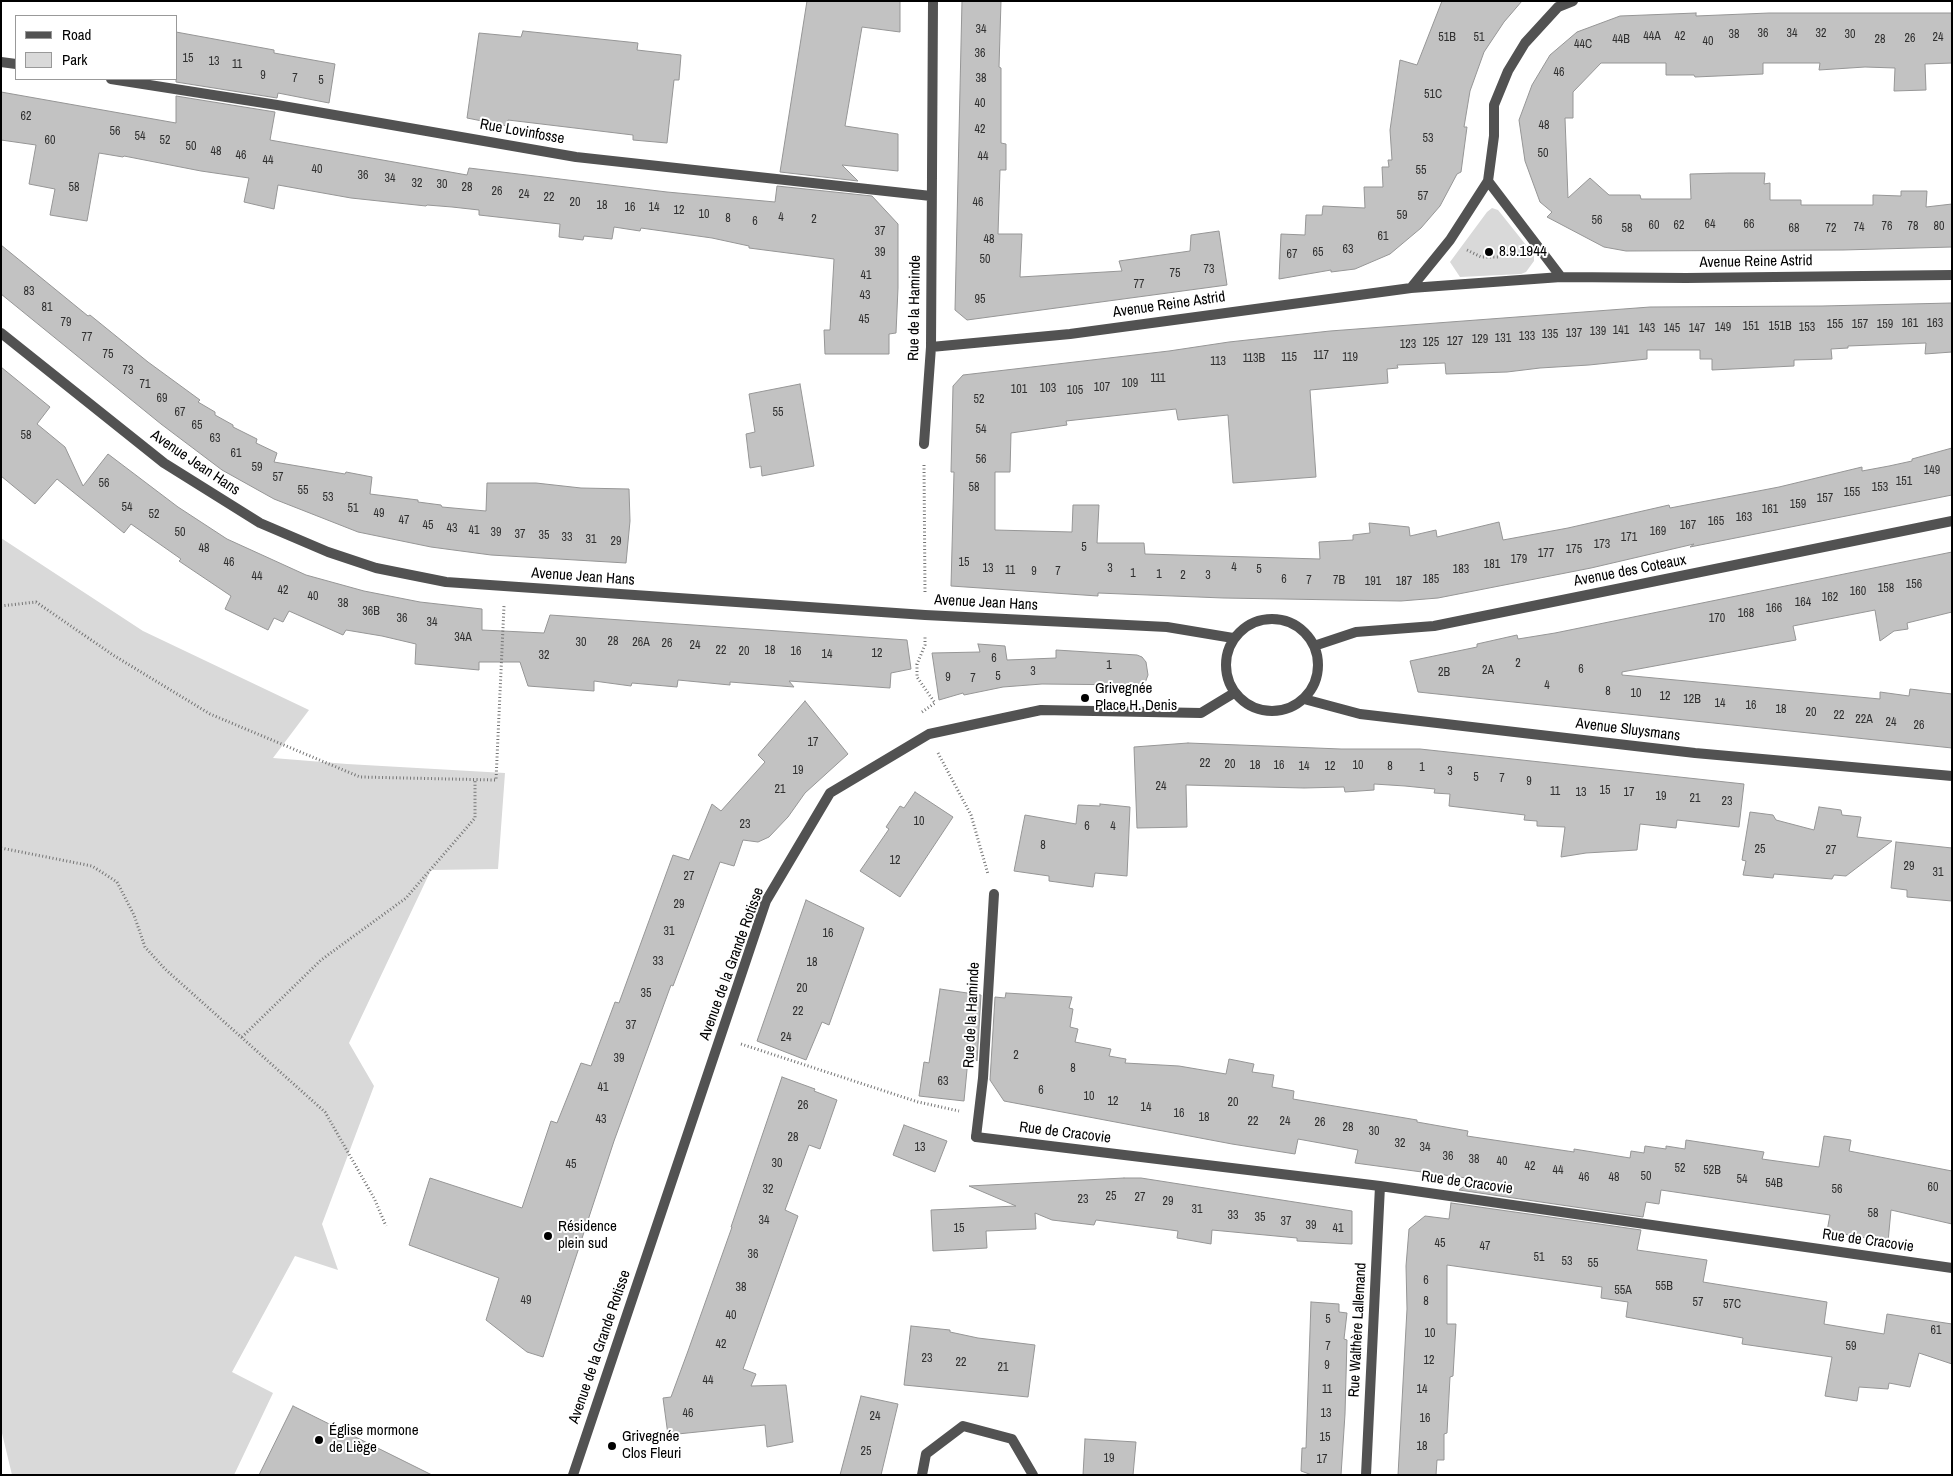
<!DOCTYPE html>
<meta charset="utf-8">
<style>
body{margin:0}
#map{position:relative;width:1953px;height:1476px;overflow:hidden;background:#fff;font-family:"Archivo Narrow",sans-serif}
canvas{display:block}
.frame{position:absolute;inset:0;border:2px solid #000;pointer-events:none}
.legend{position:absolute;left:15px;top:15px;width:162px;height:65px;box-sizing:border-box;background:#fff;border:1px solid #999;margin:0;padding:6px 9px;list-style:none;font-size:15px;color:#000}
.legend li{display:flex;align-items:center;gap:10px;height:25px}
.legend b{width:25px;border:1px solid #999}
</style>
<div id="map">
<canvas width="1953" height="1476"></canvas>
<div class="frame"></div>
<ul class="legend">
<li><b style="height:6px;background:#525252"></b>Road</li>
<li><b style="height:14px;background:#d9d9d9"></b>Park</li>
</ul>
</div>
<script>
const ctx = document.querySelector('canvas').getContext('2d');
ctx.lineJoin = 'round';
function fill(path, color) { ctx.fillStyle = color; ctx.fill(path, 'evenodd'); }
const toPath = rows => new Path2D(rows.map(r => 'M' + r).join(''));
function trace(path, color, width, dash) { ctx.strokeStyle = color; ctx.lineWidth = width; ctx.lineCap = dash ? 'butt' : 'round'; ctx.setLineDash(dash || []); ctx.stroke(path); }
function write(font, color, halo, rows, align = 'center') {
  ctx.font = font + ' "Archivo Narrow",sans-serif'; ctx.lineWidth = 4; ctx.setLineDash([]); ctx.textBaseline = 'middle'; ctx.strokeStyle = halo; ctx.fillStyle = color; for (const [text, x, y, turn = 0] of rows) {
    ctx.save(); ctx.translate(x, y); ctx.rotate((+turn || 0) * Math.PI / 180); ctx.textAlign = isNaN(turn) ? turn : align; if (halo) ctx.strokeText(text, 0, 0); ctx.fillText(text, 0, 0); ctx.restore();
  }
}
const green = toPath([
 [1492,208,1498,210,1534,255,1534,261,1526,272,1521,274,1460,277,1450,262,1487,212],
 [1,538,143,631,309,710,273,758,347,764,505,773,498,869,431,870,349,1043,374,1086,322,1224,338,1270,295,1256,232,1372,273,1393,234,1475,12,1475,1,1429]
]);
const building = toPath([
 [807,1,900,1,900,32,862,27,845,126,898,134,898,171,842,165,858,181,780,172,807,1],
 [962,1,1001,1,999,67,1001,68,1001,143,1006,144,1006,170,1000,170,998,234,1022,234,1020,277,1122,271,1119,261,1190,251,1191,235,1219,231,1227,285,967,320,955,310,962,1],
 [1442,1,1522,1,1504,22,1484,52,1470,91,1464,127,1467,127,1461,172,1457,174,1440,206,1421,228,1390,254,1355,269,1331,272,1331,270,1279,279,1281,234,1305,235,1306,215,1322,215,1323,206,1365,208,1364,187,1383,187,1382,167,1389,167,1388,160,1392,160,1390,130,1400,60,1417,65,1442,1],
 [1696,13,1696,16,1769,13,1952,13,1952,63,1925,64,1926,90,1894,91,1895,68,1865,67,1819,70,1820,63,1763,63,1763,74,1695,77,1694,75,1666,75,1666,63,1601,63,1573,92,1573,118,1565,118,1568,198,1590,178,1609,195,1640,195,1641,199,1691,199,1690,174,1729,173,1765,173,1764,184,1770,183,1770,200,1801,200,1801,205,1873,205,1873,195,1901,196,1901,191,1927,191,1926,207,1952,204,1952,247,1843,250,1626,251,1604,247,1547,217,1552,212,1540,202,1525,161,1519,120,1532,85,1550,55,1577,32,1620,16,1696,13],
 [523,31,638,43,637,50,681,55,679,80,674,80,667,143,633,140,633,135,508,120,507,126,467,118,479,33,521,37,523,31],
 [176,32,274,50,274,53,335,64,329,103,278,93,277,98,176,82,176,32],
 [1,92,176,123,176,96,275,112,270,140,467,175,469,168,667,192,775,202,777,186,872,196,898,224,898,288,896,333,889,334,889,354,825,354,824,330,830,330,834,259,749,248,749,246,712,238,641,228,640,231,614,227,612,239,584,236,583,240,559,237,560,224,479,215,479,210,452,207,427,205,426,206,351,198,278,185,274,209,244,202,249,178,201,171,124,156,123,157,99,153,87,221,50,215,55,189,29,184,36,145,1,140,1,92],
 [1,245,88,316,90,315,148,362,200,400,198,402,215,412,215,415,233,425,233,427,257,439,256,443,277,453,274,462,345,474,346,472,372,477,370,494,418,500,418,502,441,505,442,507,486,511,487,483,536,483,581,488,629,489,630,521,626,563,491,555,431,547,358,532,274,499,222,470,161,424,1,294,1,245],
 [1952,303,1952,352,1925,354,1926,343,1848,346,1848,348,1831,349,1832,359,1794,360,1794,366,1712,370,1712,359,1700,359,1700,350,1647,350,1647,359,1589,365,1540,368,1507,372,1446,374,1445,363,1397,365,1398,368,1387,369,1388,383,1310,390,1316,477,1233,483,1228,415,1178,420,1176,409,1066,421,1067,425,1011,433,1010,472,995,472,995,530,1072,532,1073,505,1099,505,1097,543,1144,543,1145,554,1320,559,1319,542,1353,540,1353,535,1370,533,1369,523,1409,527,1410,536,1436,530,1437,537,1499,522,1503,540,1568,528,1669,505,1670,508,1779,487,1862,467,1862,471,1889,466,1912,461,1912,459,1952,448,1952,495,1690,547,1694,544,1591,568,1438,598,1401,601,1223,598,1098,593,1098,596,951,586,954,472,951,472,953,386,963,375,1169,351,1229,342,1330,331,1650,307,1822,306,1952,303],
 [1,367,50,407,37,424,65,447,83,486,108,454,178,507,227,539,306,575,364,591,420,602,482,609,482,630,544,633,550,615,907,640,911,669,891,673,890,688,789,681,794,687,730,682,730,685,678,680,677,687,632,683,631,686,594,681,594,691,528,686,520,662,479,662,479,670,415,664,416,644,382,636,346,630,343,635,289,611,283,622,274,618,268,630,225,609,231,596,179,561,181,559,131,524,124,533,57,479,35,504,1,476,1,367],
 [800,384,814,466,762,476,761,466,750,468,746,434,755,432,749,394,800,384],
 [1952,552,1952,612,1907,623,1908,629,1894,631,1880,641,1875,610,1793,626,1796,640,1622,672,1622,675,1880,699,1880,692,1909,696,1910,689,1952,694,1952,748,1418,692,1410,661,1477,647,1477,644,1517,635,1518,639,1555,633,1952,552],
 [978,644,1005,646,1007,660,1056,658,1056,650,1137,655,1142,657,1146,662,1148,675,1145,683,1137,685,1042,684,1003,687,964,695,963,693,939,700,932,653,980,652,978,644],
 [805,701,848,754,805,793,788,817,769,837,758,842,743,840,734,866,720,862,673,986,671,985,614,1141,543,1357,527,1352,486,1320,499,1278,409,1245,430,1178,522,1208,551,1121,557,1123,581,1063,591,1066,615,1002,619,1003,673,855,689,860,712,804,721,811,765,762,758,755,805,701],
 [1188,743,1341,749,1420,749,1744,784,1739,827,1677,820,1676,828,1640,824,1637,850,1586,853,1561,857,1565,827,1537,826,1537,821,1524,820,1525,815,1449,806,1450,794,1434,793,1435,789,1405,786,1374,784,1374,790,1345,792,1344,787,1304,788,1186,785,1187,827,1137,828,1134,747,1188,743],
 [915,792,953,817,900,897,860,871,889,829,886,827,900,806,904,808,915,792],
 [1100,804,1130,807,1127,876,1095,873,1093,887,1049,881,1049,876,1014,871,1025,815,1076,824,1078,805,1100,806,1100,804],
 [1819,807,1841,810,1842,815,1861,817,1857,837,1892,841,1846,876,1834,875,1832,879,1774,874,1773,878,1743,875,1746,861,1742,860,1750,812,1773,815,1776,820,1814,830,1819,807],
 [1896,842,1952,848,1952,901,1907,897,1907,890,1891,888,1896,842],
 [806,900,864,928,829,1025,822,1022,806,1060,757,1041,806,900],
 [940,989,981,995,977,1061,969,1049,964,1101,919,1096,924,1062,929,1063,940,989],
 [1006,993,1072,997,1069,1008,1073,1009,1070,1027,1078,1029,1075,1042,1111,1049,1109,1056,1126,1059,1125,1063,1179,1066,1226,1074,1229,1059,1254,1064,1252,1072,1274,1075,1272,1087,1294,1091,1293,1099,1417,1120,1417,1122,1468,1131,1467,1136,1574,1152,1574,1149,1630,1158,1631,1151,1644,1153,1645,1146,1666,1149,1666,1146,1685,1149,1686,1140,1764,1152,1762,1159,1819,1167,1824,1136,1851,1140,1849,1151,1952,1171,1952,1224,1891,1210,1888,1242,1827,1231,1830,1215,1661,1190,1659,1204,1646,1202,1643,1217,1459,1190,1474,1179,1355,1163,1358,1150,1331,1145,1298,1139,1295,1154,1232,1144,1004,1101,990,1080,995,997,1005,998,1006,993],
 [782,1077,815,1089,814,1091,837,1100,820,1149,809,1145,785,1210,798,1216,743,1369,756,1374,751,1386,786,1385,793,1442,767,1447,765,1425,668,1435,663,1398,671,1397,688,1351,732,1227,731,1227,782,1077],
 [904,1125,947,1141,935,1172,893,1155,904,1125],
 [1124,1178,1141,1178,1352,1211,1352,1244,1297,1241,1297,1238,1212,1230,1211,1244,1177,1238,1178,1231,1096,1220,1094,1225,1052,1220,1035,1213,1036,1229,986,1231,987,1248,933,1251,931,1210,1016,1206,969,1186,1124,1178],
 [1451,1203,1641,1230,1637,1250,1707,1260,1703,1282,1827,1302,1824,1324,1884,1334,1887,1314,1952,1324,1952,1364,1919,1353,1910,1387,1889,1383,1888,1389,1859,1387,1857,1401,1825,1396,1832,1357,1742,1344,1743,1338,1626,1317,1628,1302,1601,1298,1602,1287,1447,1265,1447,1324,1456,1324,1453,1376,1450,1377,1447,1433,1444,1434,1444,1460,1437,1460,1436,1475,1398,1475,1407,1309,1406,1266,1409,1229,1425,1216,1449,1219,1451,1203],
 [1311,1302,1339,1304,1339,1312,1347,1313,1344,1339,1347,1340,1345,1414,1341,1475,1312,1475,1301,1471,1302,1448,1306,1448,1311,1302],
 [911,1326,950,1330,950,1332,978,1338,1035,1345,1028,1397,904,1385,911,1326],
 [861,1396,898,1404,881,1475,840,1475,861,1396],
 [293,1406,432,1475,259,1475,293,1406],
 [1085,1439,1136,1442,1133,1475,1083,1475,1085,1439]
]);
const path = toPath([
 [1467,250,1481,257,1499,257,1516,250],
 [924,465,925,593],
 [1,606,36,602,113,655,210,714,360,777,496,780,504,606],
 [922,712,935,703,917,677,917,664,925,645,925,635],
 [938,753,971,815,988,874],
 [1,848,92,866,117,882,134,915,145,947,165,969,325,1112,374,1198,386,1226],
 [242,1037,321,960,406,898,475,818,475,779],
 [741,1044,918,1102,959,1111]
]);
const lane = toPath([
 [976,1137,983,1078,994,894]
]);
const street = toPath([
 [1,62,16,64],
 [111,79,277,105,576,157,931,196],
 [1488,181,1561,277],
 [1411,288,1450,240,1488,181,1494,136,1494,105,1508,71,1525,43,1558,7,1573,1],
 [1,333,164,463,260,523,328,552,376,568,446,582,925,615,1167,627,1233,638],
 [931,347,1070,334,1411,288,1561,277,1686,278,1952,275],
 [924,444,931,347,933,1],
 '1226 665a46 46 0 1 1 92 0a46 46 0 1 1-92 0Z',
 [1314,646,1356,632,1434,626,1952,521],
 [1304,699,1360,714,1695,753,1952,776],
 [976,1137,1380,1186,1952,1268],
 [573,1475,766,901,830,793,929,734,1041,710,1201,713,1234,693],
 [922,1475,926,1454,963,1426,1012,1439,1033,1475],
 [1366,1475,1380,1186]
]);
const markers = [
 [1489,252,5,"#000"],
 [1085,698,5,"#000"],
 [548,1236,5,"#000"],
 [319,1440,5,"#000"],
 [612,1446,5,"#000"]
];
const numberNames = [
 ["34",981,30],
 ["36",1763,34],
 ["34",1792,34],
 ["32",1821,34],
 ["38",1734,35],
 ["30",1850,35],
 ["44A",1652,37],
 ["42",1680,37],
 ["51B",1447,38],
 ["51",1479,38],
 ["24",1938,38],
 ["26",1910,39],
 ["44B",1621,40],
 ["28",1880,40],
 ["40",1708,42],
 ["44C",1583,45],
 ["36",980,54],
 ["15",188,59],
 ["13",214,62],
 ["11",237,65],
 ["46",1559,73],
 ["9",263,76],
 ["7",295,79],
 ["38",981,79],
 ["5",321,81],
 ["51C",1433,95],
 ["40",980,104],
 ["62",26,117],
 ["48",1544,126],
 ["42",980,130],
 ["56",115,132],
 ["54",140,137],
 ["53",1428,139],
 ["60",50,141],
 ["52",165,141],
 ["50",191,147],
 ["48",216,152],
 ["50",1543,154],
 ["46",241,156],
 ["44",983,157],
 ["44",268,161],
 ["40",317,170],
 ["55",1421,171],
 ["36",363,176],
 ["34",390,179],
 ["32",417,184],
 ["30",442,185],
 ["58",74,188],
 ["28",467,188],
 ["26",497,192],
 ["24",524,195],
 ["57",1423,197],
 ["22",549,198],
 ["20",575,203],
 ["46",978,203],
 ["18",602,206],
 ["16",630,208],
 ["14",654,208],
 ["12",679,211],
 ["10",704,215],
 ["59",1402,216],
 ["4",781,218],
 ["8",728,219],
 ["2",814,220],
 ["56",1597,221],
 ["6",755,222],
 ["64",1710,225],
 ["66",1749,225],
 ["60",1654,226],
 ["62",1679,226],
 ["76",1887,227],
 ["78",1913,227],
 ["80",1939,227],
 ["74",1859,228],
 ["58",1627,229],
 ["68",1794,229],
 ["72",1831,229],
 ["37",880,232],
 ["61",1383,237],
 ["48",989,240],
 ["63",1348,250],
 ["39",880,253],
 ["65",1318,253],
 ["67",1292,255],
 ["50",985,260],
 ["73",1209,270],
 ["75",1175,274],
 ["41",866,276],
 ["77",1139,285],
 ["83",29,292],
 ["43",865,296],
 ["95",980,300],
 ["81",47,308],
 ["45",864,320],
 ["79",66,323],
 ["161",1910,324],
 ["163",1935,324],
 ["155",1835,325],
 ["157",1860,325],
 ["159",1885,325],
 ["151",1751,327],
 ["151B",1780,327],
 ["149",1723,328],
 ["153",1807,328],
 ["143",1647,329],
 ["145",1672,329],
 ["147",1697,329],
 ["141",1621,331],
 ["139",1598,332],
 ["137",1574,334],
 ["135",1550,335],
 ["133",1527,337],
 ["77",87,338],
 ["131",1503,339],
 ["129",1480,340],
 ["127",1455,342],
 ["125",1431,343],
 ["123",1408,345],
 ["75",108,355],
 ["117",1321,356],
 ["115",1289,358],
 ["119",1350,358],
 ["113B",1254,359],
 ["113",1218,362],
 ["73",128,371],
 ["111",1158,379],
 ["109",1130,384],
 ["71",145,385],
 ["107",1102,388],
 ["103",1048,389],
 ["101",1019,390],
 ["105",1075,391],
 ["69",162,399],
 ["52",979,400],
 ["67",180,413],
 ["55",778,413],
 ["65",197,426],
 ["54",981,430],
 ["58",26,436],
 ["63",215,439],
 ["61",236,454],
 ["56",981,460],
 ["59",257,468],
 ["149",1932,471],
 ["57",278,478],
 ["151",1904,482],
 ["56",104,484],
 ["58",974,488],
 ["153",1880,488],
 ["55",303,491],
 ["155",1852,493],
 ["53",328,498],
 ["157",1825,499],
 ["159",1798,505],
 ["54",127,508],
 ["51",353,509],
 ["161",1770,510],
 ["49",379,514],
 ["52",154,515],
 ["163",1744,518],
 ["47",404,521],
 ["165",1716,522],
 ["45",428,526],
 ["167",1688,526],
 ["43",452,529],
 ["41",474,531],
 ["169",1658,532],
 ["50",180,533],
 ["39",496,533],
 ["37",520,535],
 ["35",544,536],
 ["33",567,538],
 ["171",1629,538],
 ["31",591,540],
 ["29",616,542],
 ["173",1602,545],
 ["5",1084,548],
 ["48",204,549],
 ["175",1574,550],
 ["177",1546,554],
 ["179",1519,560],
 ["46",229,563],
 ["15",964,563],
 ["181",1492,565],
 ["4",1234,568],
 ["13",988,569],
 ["3",1110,569],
 ["5",1259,570],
 ["183",1461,570],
 ["11",1010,571],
 ["9",1034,572],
 ["7",1058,572],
 ["1",1133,574],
 ["1",1159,575],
 ["2",1183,576],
 ["3",1208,576],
 ["44",257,577],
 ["6",1284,580],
 ["185",1431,580],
 ["7",1309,581],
 ["7B",1339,581],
 ["191",1373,582],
 ["187",1404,582],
 ["156",1914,585],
 ["158",1886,589],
 ["42",283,591],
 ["160",1858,592],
 ["40",313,597],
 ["162",1830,598],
 ["164",1803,603],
 ["38",343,604],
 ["166",1774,609],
 ["36B",371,612],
 ["168",1746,614],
 ["36",402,619],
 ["170",1717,619],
 ["34",432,623],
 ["34A",463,638],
 ["28",613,642],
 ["30",581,643],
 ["26A",641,643],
 ["26",667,644],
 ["24",695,646],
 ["22",721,651],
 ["18",770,651],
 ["20",744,652],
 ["16",796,652],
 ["12",877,654],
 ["14",827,655],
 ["32",544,656],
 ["6",994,659],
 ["2",1518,664],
 ["1",1109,666],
 ["6",1581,670],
 ["2A",1488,671],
 ["3",1033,672],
 ["2B",1444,673],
 ["5",998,677],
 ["9",948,678],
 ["7",973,679],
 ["4",1547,686],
 ["8",1608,692],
 ["10",1636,694],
 ["12",1665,697],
 ["12B",1692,700],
 ["14",1720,704],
 ["16",1751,706],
 ["18",1781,710],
 ["20",1811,713],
 ["22",1839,716],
 ["22A",1864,720],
 ["24",1891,723],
 ["26",1919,726],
 ["17",813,743],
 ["22",1205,764],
 ["20",1230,765],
 ["18",1255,766],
 ["16",1279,766],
 ["10",1358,766],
 ["14",1304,767],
 ["12",1330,767],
 ["8",1390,767],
 ["1",1422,768],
 ["19",798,771],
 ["3",1450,772],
 ["5",1476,778],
 ["7",1502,779],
 ["9",1529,782],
 ["24",1161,787],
 ["21",780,790],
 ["15",1605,791],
 ["11",1555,792],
 ["13",1581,793],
 ["17",1629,793],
 ["19",1661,797],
 ["21",1695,799],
 ["23",1727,802],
 ["10",919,822],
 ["23",745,825],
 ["6",1087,827],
 ["4",1113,827],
 ["8",1043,846],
 ["25",1760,850],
 ["27",1831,851],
 ["12",895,861],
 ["29",1909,867],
 ["31",1938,873],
 ["27",689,877],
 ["29",679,905],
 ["31",669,932],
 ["16",828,934],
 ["33",658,962],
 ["18",812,963],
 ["20",802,989],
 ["35",646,994],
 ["22",798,1012],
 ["37",631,1026],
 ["24",786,1038],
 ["2",1016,1056],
 ["39",619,1059],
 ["8",1073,1069],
 ["63",943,1082],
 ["41",603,1088],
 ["6",1041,1091],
 ["10",1089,1097],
 ["12",1113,1102],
 ["20",1233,1103],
 ["26",803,1106],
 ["14",1146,1108],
 ["16",1179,1114],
 ["18",1204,1118],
 ["43",601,1120],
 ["22",1253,1122],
 ["24",1285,1122],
 ["26",1320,1123],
 ["28",1348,1128],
 ["30",1374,1132],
 ["28",793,1138],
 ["32",1400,1144],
 ["13",920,1148],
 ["34",1425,1148],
 ["36",1448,1157],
 ["38",1474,1160],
 ["40",1502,1162],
 ["30",777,1164],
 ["45",571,1165],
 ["42",1530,1167],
 ["52",1680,1169],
 ["44",1558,1171],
 ["52B",1712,1171],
 ["50",1646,1177],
 ["46",1584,1178],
 ["48",1614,1178],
 ["54",1742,1180],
 ["54B",1774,1184],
 ["60",1933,1188],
 ["32",768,1190],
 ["56",1837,1190],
 ["25",1111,1197],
 ["27",1140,1198],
 ["23",1083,1200],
 ["29",1168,1202],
 ["31",1197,1210],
 ["58",1873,1214],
 ["33",1233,1216],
 ["35",1260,1218],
 ["34",764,1221],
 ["37",1286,1222],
 ["39",1311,1226],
 ["15",959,1229],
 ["41",1338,1229],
 ["45",1440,1244],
 ["47",1485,1247],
 ["36",753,1255],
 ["51",1539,1258],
 ["53",1567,1262],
 ["55",1593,1264],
 ["6",1426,1281],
 ["55B",1664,1287],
 ["38",741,1288],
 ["55A",1623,1291],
 ["49",526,1301],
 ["8",1426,1302],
 ["57",1698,1303],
 ["57C",1732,1305],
 ["40",731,1316],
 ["5",1328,1320],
 ["61",1936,1331],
 ["10",1430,1334],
 ["42",721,1345],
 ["7",1328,1347],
 ["59",1851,1347],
 ["23",927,1359],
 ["12",1429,1361],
 ["22",961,1363],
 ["9",1327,1366],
 ["21",1003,1368],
 ["44",708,1381],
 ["11",1327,1390],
 ["14",1422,1390],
 ["46",688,1414],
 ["13",1326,1414],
 ["24",875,1417],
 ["16",1425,1419],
 ["15",1325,1438],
 ["18",1422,1447],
 ["25",866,1452],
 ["19",1109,1459],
 ["17",1322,1460]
];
const streetNames = [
 ["Rue Lovinfosse",522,132,10],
 ["Avenue Reine Astrid",1756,262,-1],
 ["Avenue Reine Astrid",1169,305,-8],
 ["Rue de la Haminde",915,308,-89],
 ["Avenue Jean Hans",195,463,34],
 ["Avenue des Coteaux",1630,571,-11],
 ["Avenue Jean Hans",583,577,4],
 ["Avenue Jean Hans",986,603,3],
 ["Avenue Sluysmans",1628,730,7],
 ["Avenue de la Grande Rotisse",732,964,-70],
 ["Rue de la Haminde",972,1015,-87],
 ["Rue de Cracovie",1065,1133,7],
 ["Rue de Cracovie",1467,1183,8],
 ["Rue de Cracovie",1868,1241,8],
 ["Rue Walthère Lallemand",1358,1330,-87],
 ["Avenue de la Grande Rotisse",600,1347,-71]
];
const poiNames = [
 ["8.9.1944",1499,252],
 ["Grivegnée",1095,689],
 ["Place H. Denis",1095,706],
 ["Résidence",558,1227],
 ["plein sud",558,1244],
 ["Église mormone",329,1431],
 ["de Liège",329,1448],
 ["Grivegnée",622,1437],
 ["Clos Fleuri",622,1454]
];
fill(green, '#d9d9d9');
fill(building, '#c2c2c2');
trace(building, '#969696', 1);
trace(path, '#747474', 3, [1, 2.5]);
trace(lane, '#525252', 10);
trace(street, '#525252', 10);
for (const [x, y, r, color] of markers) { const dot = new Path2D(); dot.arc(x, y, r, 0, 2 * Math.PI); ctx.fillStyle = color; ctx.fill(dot); trace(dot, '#fff', 2); }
write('12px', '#303030', null, numberNames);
write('15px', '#000', '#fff', streetNames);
write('15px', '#000', '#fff', poiNames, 'left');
</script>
